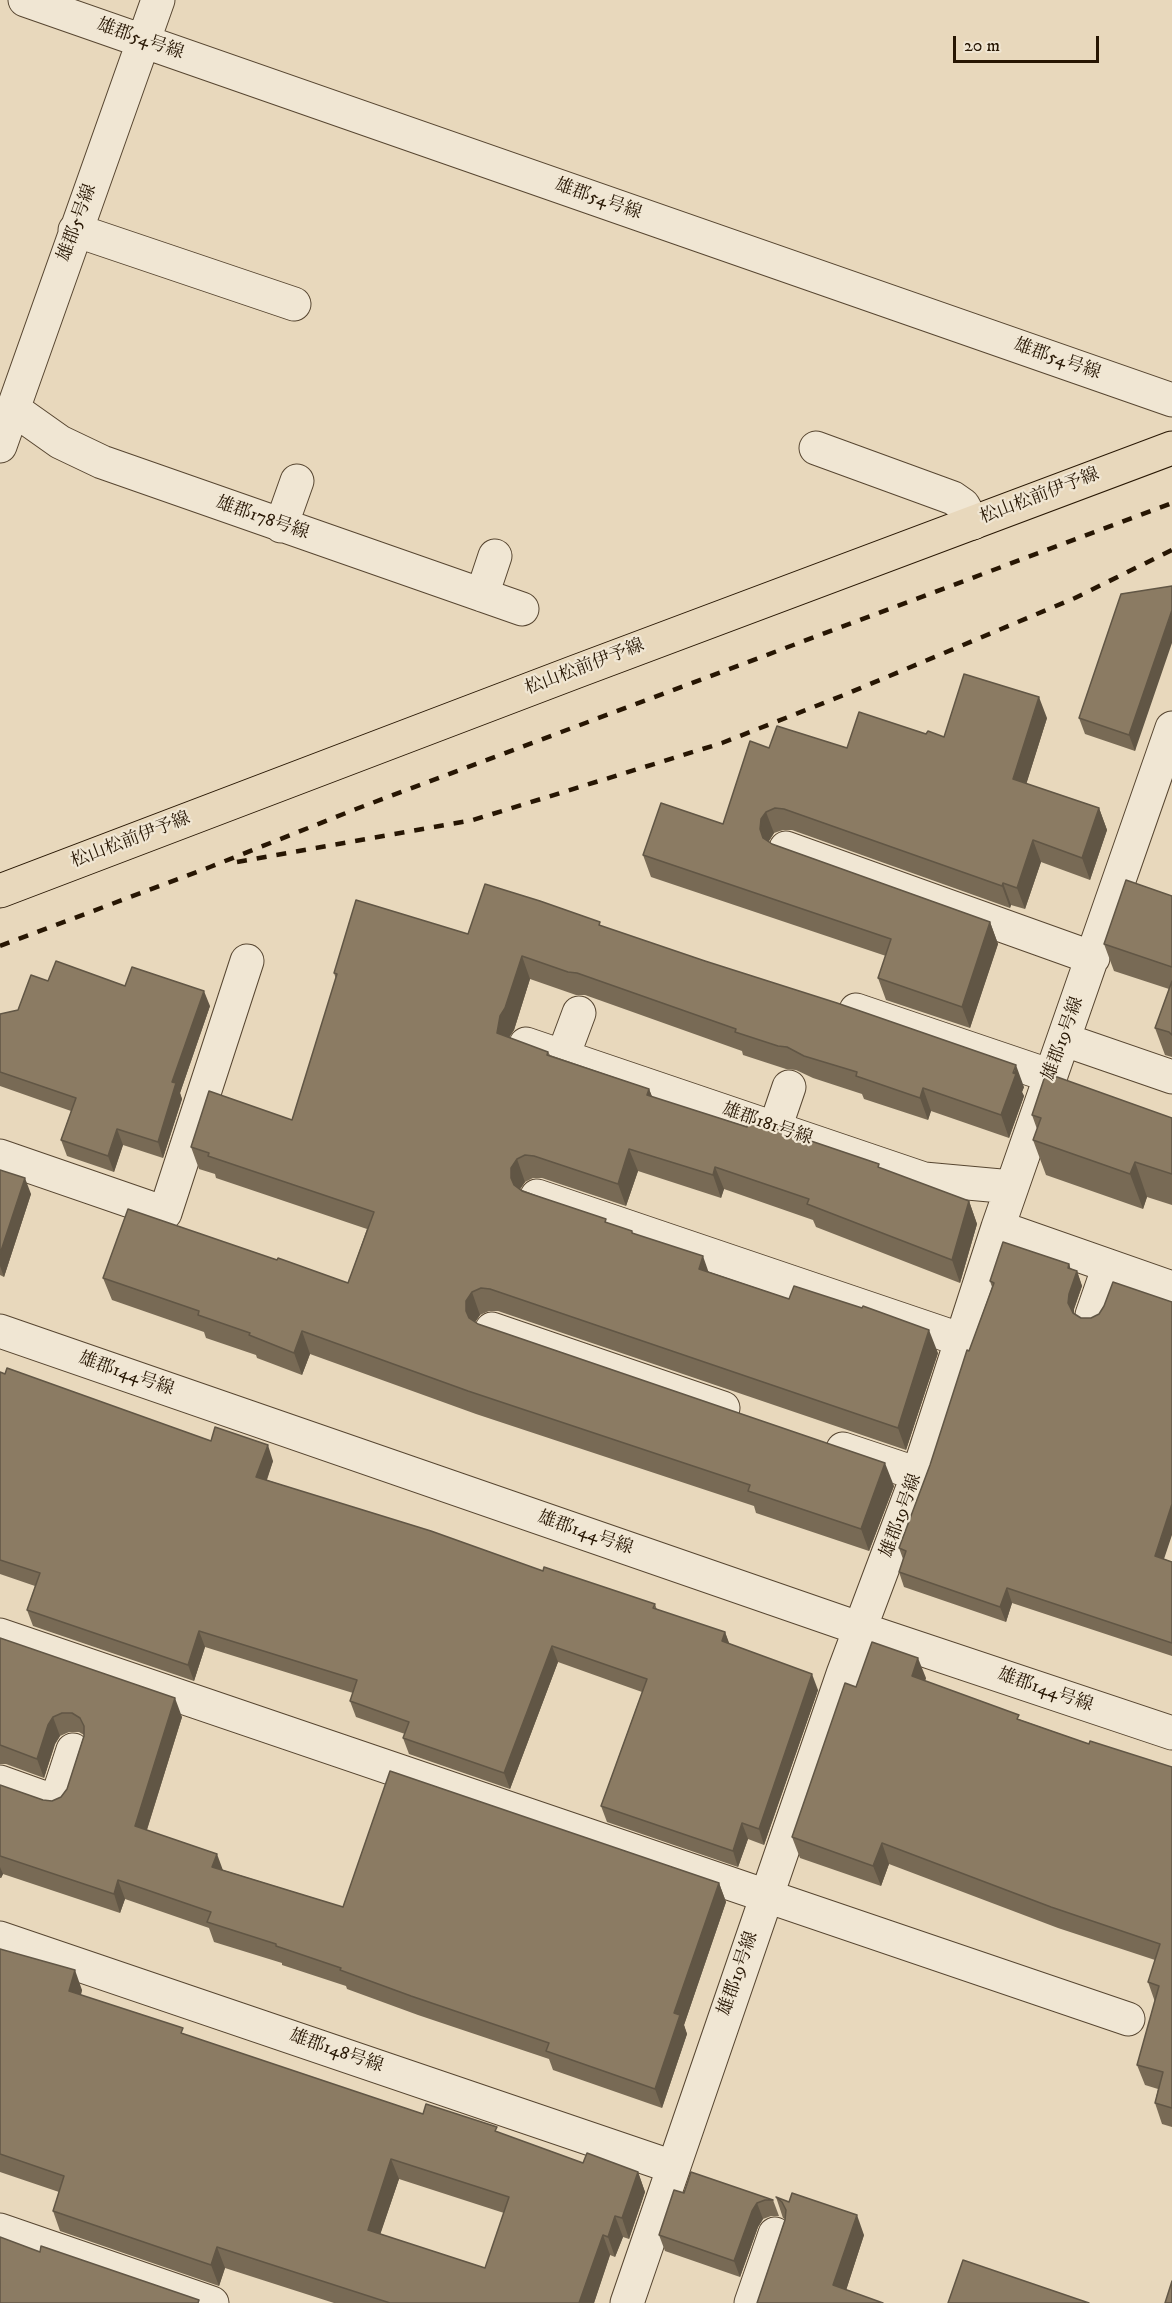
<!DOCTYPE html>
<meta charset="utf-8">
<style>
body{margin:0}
#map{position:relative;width:1172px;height:2303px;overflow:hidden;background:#e8d8bc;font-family:"IM FELL DW Pica",serif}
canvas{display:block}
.scale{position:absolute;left:953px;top:36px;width:146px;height:27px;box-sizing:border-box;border:3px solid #271603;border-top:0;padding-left:8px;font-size:18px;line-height:21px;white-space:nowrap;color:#271603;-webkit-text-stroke:4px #f0e6d3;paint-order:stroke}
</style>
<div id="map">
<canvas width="1172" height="2303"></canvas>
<div class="scale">20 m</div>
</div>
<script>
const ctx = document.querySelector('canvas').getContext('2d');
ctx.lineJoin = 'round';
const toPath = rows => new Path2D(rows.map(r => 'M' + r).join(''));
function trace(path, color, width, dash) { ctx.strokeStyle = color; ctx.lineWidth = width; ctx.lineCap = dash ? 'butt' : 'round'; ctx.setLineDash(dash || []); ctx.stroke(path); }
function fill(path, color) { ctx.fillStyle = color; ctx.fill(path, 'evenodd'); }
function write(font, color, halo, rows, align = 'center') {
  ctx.font = font + ' "IM FELL DW Pica","Noto Serif JP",serif'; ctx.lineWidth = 4.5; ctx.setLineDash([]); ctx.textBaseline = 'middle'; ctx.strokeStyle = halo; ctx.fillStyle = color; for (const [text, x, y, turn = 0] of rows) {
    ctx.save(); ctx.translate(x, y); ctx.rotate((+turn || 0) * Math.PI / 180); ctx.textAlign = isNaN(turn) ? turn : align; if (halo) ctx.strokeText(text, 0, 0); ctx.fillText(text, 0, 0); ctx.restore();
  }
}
const minor = toPath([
 [25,0,1172,400],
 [75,230,294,304],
 [12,408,60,442,102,462,522,609],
 [0,446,158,0],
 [816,448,953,498,963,505,973,523],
 [281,526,297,481],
 [482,595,495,556],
 [786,848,1093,958],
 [856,1010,1051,1076],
 [1065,1040,1172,1077],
 [526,1044,924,1179,1012,1187],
 [563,1056,579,1013],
 [775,1128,789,1087],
 [0,1156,165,1213,247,961],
 [537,1196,962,1340],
 [998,1227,1172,1288],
 [1092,1315,1109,1266],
 [492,1329,723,1408],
 [0,1331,861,1629,1172,1733],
 [843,1449,918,1474],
 [0,1635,1128,2019],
 [0,1782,56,1802,73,1750],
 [0,1938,673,2167],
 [0,2230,212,2303],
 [627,2303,843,1674,918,1474,998,1227,1172,728],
 [751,2303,775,2234]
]);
const major = toPath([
 [0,891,575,672,1172,448]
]);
const rail = toPath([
 [237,862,473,820,722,743,844,695,1075,598,1172,550],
 [0,946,210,867,356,809,1172,503]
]);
const wall = toPath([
 [1172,586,1135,751,1085,734,1079,718],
 [1047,718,1026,784,1099,808,1107,830,1090,880,1041,862,1025,909,1011,905,1010,908,792,830,783,830,774,833,769,841,772,844,990,922,998,944,970,1028,886,1000,878,978,886,956,651,877,643,855,723,824,769,748,847,748,926,734,944,737],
 [1172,896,1172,1057,1165,1055,1155,1028,1169,989,1114,971,1104,944],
 [601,926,1024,1087,1022,1092,1024,1096,1009,1138,931,1111,928,1120,864,1099,862,1094,813,1078,796,1070,786,1069,743,1055,742,1051,585,995,576,995,530,979,514,1030,509,1038,548,1052,550,1055,649,1089,652,1097,880,1168,969,1201,977,1224,960,1283,816,1227,813,1220,724,1189,721,1198,638,1171,626,1206,542,1178,533,1178,525,1182,520,1189,633,1233,708,1272,938,1353,906,1450,498,1311,489,1311,480,1315,475,1322,478,1324,894,1486,869,1551,756,1513,754,1506,476,1414,310,1354,302,1375,257,1358,256,1355,206,1338,204,1332,112,1300,103,1278,277,1260,348,1283,367,1229,216,1178,215,1174,199,1169,191,1147,292,1120,336,979,334,973,468,934],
 [48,981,125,986,210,1006,180,1093,182,1099,163,1158,123,1145,114,1172,67,1156,61,1140,71,1111,0,1086,0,1014,18,1010],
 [1032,1115,1172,1118,1172,1205,1147,1197,1143,1209,1046,1175,1033,1140,1037,1129],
 [0,1170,31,1194,4,1277,0,1275],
 [1069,1264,1070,1268,1077,1271,1082,1286,1074,1309,1074,1313,1164,1559,1172,1562,1172,1656,1012,1603,1006,1622,904,1587,899,1572,903,1559,899,1548,930,1465,969,1351,992,1287,990,1281],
 [0,1372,273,1461,267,1480,543,1571,655,1604,657,1610,725,1632,729,1644,818,1690,764,1845,748,1839,738,1867,607,1822,601,1806,642,1692,558,1662,510,1789,409,1754,403,1738,405,1734,356,1717,350,1701,353,1693,205,1647,194,1681,33,1626,27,1610,35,1586,0,1574],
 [0,1638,182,1717,147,1830,223,1870,343,1907,719,1883,726,1902,684,2025,687,2034,662,2108,553,2070,549,2059,418,2015,347,1989,346,1986,282,1965,282,1963,214,1942,209,1928,125,1899,120,1913,3,1874,1,1878,0,1878,0,1785,43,1800,52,1801,61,1797,67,1789,84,1735,79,1732,69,1732,60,1736,55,1744,44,1778,6,1764,0,1764],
 [926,1678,925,1681,1021,1720,1089,1744,1172,1767,1172,2127,1162,2124,1155,2103,1158,2089,1145,2085,1137,2065,1155,2002,1148,1982,1155,1960,1058,1928,889,1864,881,1886,800,1858,792,1837,856,1687],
 [0,1949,82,1990,81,1995,185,2035,423,2114,499,2133,583,2163,638,2172,645,2192,629,2239,623,2237,615,2257,610,2255,594,2303,334,2303,225,2268,219,2286,60,2231,53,2211,59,2192,0,2172],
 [399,2179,504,2213,485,2268,380,2234],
 [684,2193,773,2200,779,2216,771,2216,763,2219,758,2227,740,2277,665,2251,659,2235],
 [776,2197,864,2235,846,2290,757,2303,785,2219,783,2218]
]);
const shadedWall = toPath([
 [1172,610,1172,643,1135,751,1129,735],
 [1039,697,1047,718,1021,801,1013,779],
 [1099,808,1107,830,1090,880,1082,858],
 [766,812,774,833,769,841,768,851,760,829,761,819],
 [1033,840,1041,862,1025,909,1017,888],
 [1003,883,1011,905,1010,908,1002,886],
 [990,922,998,944,970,1028,962,1007],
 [522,956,530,979,514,1030,508,1039,497,1033,500,1016],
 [204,991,210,1006,180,1093,182,1099,163,1158,158,1142,172,1082],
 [1016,1065,1024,1087,1022,1092,1024,1096,1009,1138,1001,1115],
 [923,1088,931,1111,928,1120,920,1098],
 [649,1089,658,1111,647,1095],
 [117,1129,123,1145,114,1172,108,1156],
 [629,1149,638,1171,626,1206,618,1184],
 [517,1159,525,1182,519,1191,519,1200,511,1178,511,1168],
 [1135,1162,1147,1197,1143,1209,1130,1174],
 [715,1167,724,1189,721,1198,713,1175],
 [25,1178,31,1194,4,1277,0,1266,0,1254],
 [969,1201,977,1224,960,1283,952,1260],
 [703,1256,711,1279,699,1269],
 [1069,1264,1074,1279,1077,1271,1082,1286,1074,1309,1074,1318,1068,1303,1068,1268],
 [472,1292,480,1315,474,1324,474,1333,466,1311,466,1301],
 [929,1330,938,1353,906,1450,898,1428],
 [302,1331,310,1354,302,1375,294,1353],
 [268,1445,273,1461,262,1493,256,1477],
 [885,1463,894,1486,869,1551,861,1529],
 [1172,1504,1172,1535,1160,1571,1155,1556],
 [1007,1588,1012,1603,1006,1622,1000,1607],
 [199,1631,205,1647,194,1681,188,1665],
 [725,1632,731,1648,722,1641],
 [552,1646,558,1662,510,1789,504,1773],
 [918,1658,926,1678,919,1696,912,1676],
 [812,1674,818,1690,764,1845,759,1829],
 [175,1698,182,1717,142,1845,135,1826],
 [53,1717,60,1736,55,1744,44,1778,37,1759,48,1725],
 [742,1823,748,1839,738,1867,733,1851],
 [882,1843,889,1864,881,1886,873,1866],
 [217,1854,224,1873,212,1867],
 [0,1867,3,1874,1,1878,0,1875],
 [118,1880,125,1899,120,1913,114,1894],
 [719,1883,726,1902,684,2025,687,2034,662,2108,655,2089,674,2013],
 [75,1970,82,1990,76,2012,69,1991],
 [391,2159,399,2179,375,2250,368,2230],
 [638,2172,645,2192,629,2239,622,2218],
 [757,2203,763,2219,758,2227,740,2277,734,2261,752,2211],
 [857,2215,864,2235,842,2303,833,2285],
 [615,2216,623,2237,615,2257,608,2237],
 [603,2235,610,2255,594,2303,579,2303],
 [217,2247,225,2268,219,2286,211,2265]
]);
const building = toPath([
 [1172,586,1172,610,1129,735,1079,718,1121,594,1172,586],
 [964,674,1039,697,1013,779,1099,808,1082,858,1033,840,1017,888,1003,883,1002,886,784,809,775,808,766,812,761,819,760,829,763,838,772,844,990,922,962,1007,878,978,891,939,643,855,661,803,723,824,750,741,769,748,777,726,847,748,859,712,926,734,928,731,944,737,964,674],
 [1126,880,1172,896,1172,967,1104,944,1126,880],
 [485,884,540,901,600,922,599,925,705,961,837,1003,1016,1065,1013,1073,1016,1074,1001,1115,923,1088,920,1098,856,1076,857,1072,804,1056,787,1047,778,1046,735,1032,736,1029,577,973,568,972,522,956,505,1008,500,1016,497,1033,548,1052,547,1055,649,1089,647,1095,747,1127,749,1120,879,1164,878,1167,969,1201,952,1260,807,1204,809,1199,715,1167,713,1175,629,1149,618,1184,534,1156,525,1155,517,1159,511,1168,511,1178,514,1185,522,1191,606,1219,605,1222,632,1231,632,1233,703,1256,699,1269,789,1299,794,1286,862,1308,863,1306,929,1330,898,1428,490,1289,481,1288,472,1292,466,1301,466,1311,469,1318,478,1324,885,1463,861,1529,748,1491,750,1485,468,1391,302,1331,294,1353,249,1335,250,1333,198,1315,199,1311,103,1278,128,1209,277,1260,278,1258,348,1283,374,1212,208,1156,209,1153,191,1147,209,1091,292,1120,337,974,334,973,356,900,468,934,485,884],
 [56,961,125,986,132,967,204,991,172,1082,176,1083,158,1142,117,1129,108,1156,61,1140,76,1098,0,1072,0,1014,18,1010,31,975,48,981,56,961],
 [1172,981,1172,1035,1169,1032,1155,1028,1172,981],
 [1046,1073,1172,1118,1172,1174,1135,1162,1130,1174,1033,1140,1041,1118,1032,1115,1046,1073],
 [0,1170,25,1178,0,1254,0,1170],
 [1003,1242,1069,1264,1068,1268,1077,1271,1069,1294,1068,1303,1073,1313,1081,1318,1091,1318,1099,1314,1104,1306,1113,1282,1172,1302,1172,1504,1155,1556,1172,1562,1172,1643,1007,1588,1000,1607,899,1572,906,1551,899,1548,930,1465,967,1350,969,1351,994,1283,990,1281,1003,1242],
 [7,1368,211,1441,215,1427,268,1445,256,1477,431,1531,543,1571,544,1567,655,1604,653,1608,725,1632,722,1641,812,1674,759,1829,742,1823,733,1851,601,1806,647,1679,552,1646,504,1773,403,1738,409,1722,350,1701,357,1680,199,1631,188,1665,27,1610,40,1573,0,1560,0,1372,5,1374,7,1368],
 [0,1638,175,1698,135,1826,217,1854,212,1867,343,1907,390,1771,719,1883,674,2013,680,2015,655,2089,546,2051,549,2043,411,1996,340,1970,341,1968,276,1946,276,1944,207,1922,211,1912,118,1880,114,1894,0,1856,0,1785,43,1800,52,1801,61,1797,67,1789,84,1736,84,1726,80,1718,72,1713,62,1713,53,1717,48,1725,37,1759,0,1745,0,1638],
 [872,1642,918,1658,912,1676,1019,1715,1017,1719,1089,1744,1090,1741,1172,1767,1172,2108,1155,2103,1163,2072,1137,2065,1159,1986,1148,1982,1160,1944,1051,1907,882,1843,873,1866,792,1837,845,1683,856,1687,872,1642],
 [0,1949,75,1970,69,1991,183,2028,181,2033,423,2114,426,2104,497,2127,495,2131,583,2163,587,2153,638,2172,622,2218,615,2216,608,2237,603,2235,579,2303,390,2303,217,2247,211,2265,53,2211,64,2176,0,2154,0,1949],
 [391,2159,509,2197,485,2268,368,2230,391,2159],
 [691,2172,773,2200,765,2200,757,2203,752,2211,734,2261,659,2235,674,2190,684,2193,691,2172],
 [792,2193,857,2215,833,2285,883,2303,757,2303,785,2220,786,2210,782,2202,776,2197,789,2202,792,2193],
 [0,2237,40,2252,41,2246,199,2300,198,2303,0,2303,0,2237],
 [963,2260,1089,2303,948,2303,963,2260],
 [1172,2281,1172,2303,1165,2303,1172,2281]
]);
const streetNames = [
 ["雄郡54号線",140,40,19],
 ["雄郡54号線",598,200,19],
 ["雄郡5号線",78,223,-70],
 ["雄郡54号線",1057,360,19],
 ["松山松前伊予線",1040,497,-21],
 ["雄郡178号線",262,519,19],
 ["松山松前伊予線",585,668,-21],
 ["松山松前伊予線",131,841,-21],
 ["雄郡19号線",1064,1039,-70],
 ["雄郡181号線",767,1125,19],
 ["雄郡144号線",126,1375,19],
 ["雄郡19号線",902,1516,-70],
 ["雄郡144号線",585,1534,19],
 ["雄郡144号線",1045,1691,19],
 ["雄郡19号線",739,1974,-71],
 ["雄郡148号線",336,2052,19]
];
trace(minor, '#574631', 35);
trace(major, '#271603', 35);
trace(minor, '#f0e6d3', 33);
trace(major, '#e8d8bc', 33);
trace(rail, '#271603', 4.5, [10, 10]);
fill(wall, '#786a55');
fill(shadedWall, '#615645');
fill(building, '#8b7b63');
trace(building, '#615645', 1.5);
write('18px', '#271603', '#f0e6d3', streetNames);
</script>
